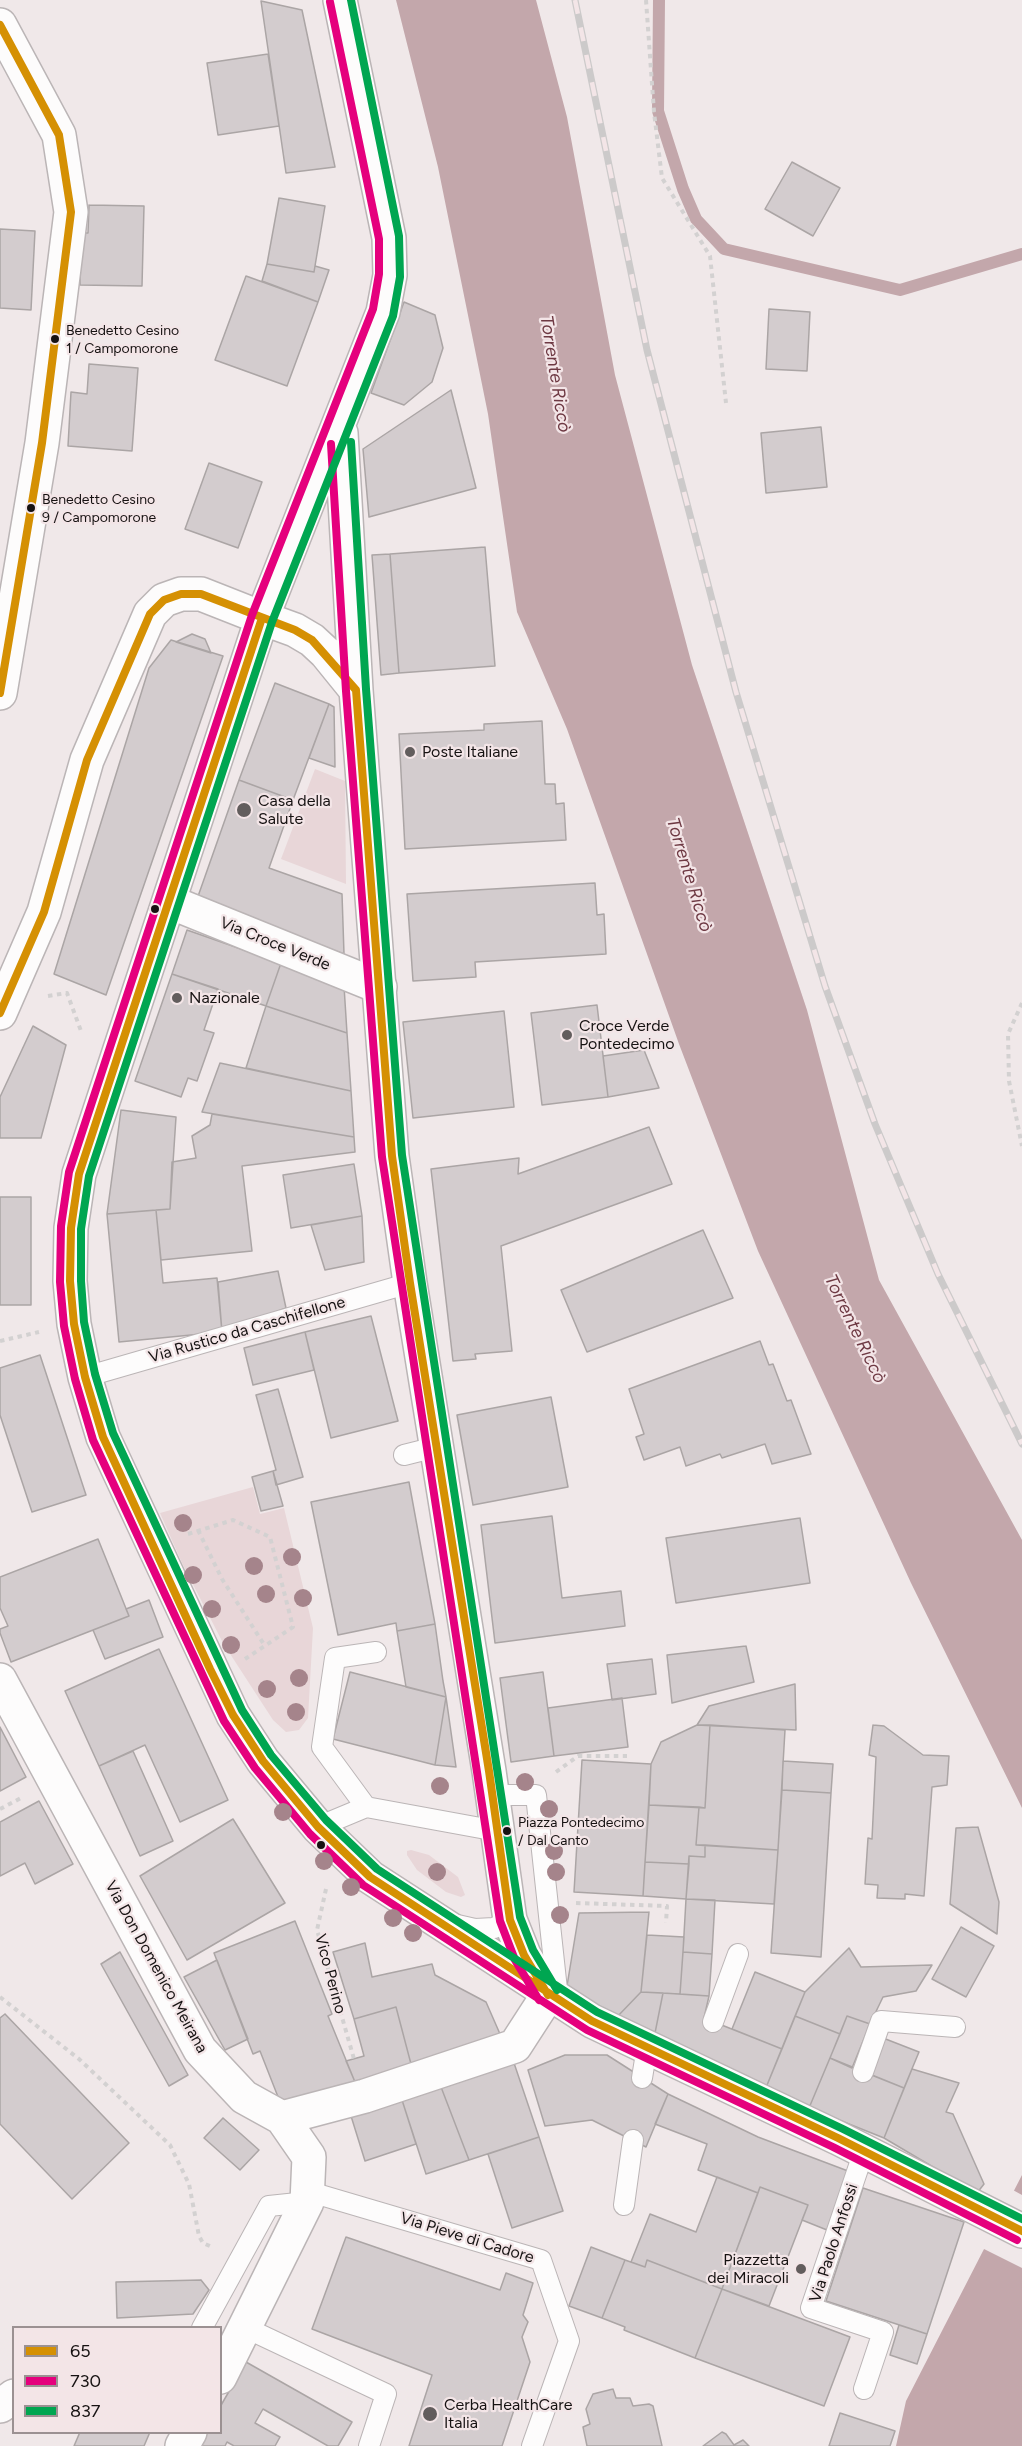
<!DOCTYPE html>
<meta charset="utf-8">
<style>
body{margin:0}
#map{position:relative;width:1022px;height:2446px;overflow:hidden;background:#f0e8e9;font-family:Figtree,sans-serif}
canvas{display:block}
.legend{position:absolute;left:12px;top:2326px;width:210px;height:108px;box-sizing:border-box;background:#f3e5e7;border:2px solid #9b9192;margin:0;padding:8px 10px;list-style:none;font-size:18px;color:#161212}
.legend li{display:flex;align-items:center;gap:12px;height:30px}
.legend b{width:30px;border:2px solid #9b9192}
</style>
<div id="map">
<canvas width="1022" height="2446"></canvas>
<ul class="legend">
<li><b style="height:8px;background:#d59003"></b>65</li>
<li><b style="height:8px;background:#e5007d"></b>730</li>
<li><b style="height:8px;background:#00a651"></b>837</li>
</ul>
</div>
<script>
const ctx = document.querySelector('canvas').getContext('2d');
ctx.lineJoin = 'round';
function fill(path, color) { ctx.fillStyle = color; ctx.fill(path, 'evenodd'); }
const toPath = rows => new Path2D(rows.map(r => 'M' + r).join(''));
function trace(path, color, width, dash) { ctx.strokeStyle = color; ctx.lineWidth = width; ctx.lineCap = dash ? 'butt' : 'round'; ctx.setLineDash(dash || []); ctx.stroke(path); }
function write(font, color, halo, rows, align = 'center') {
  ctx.font = font + ' Figtree,sans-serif'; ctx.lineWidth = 4.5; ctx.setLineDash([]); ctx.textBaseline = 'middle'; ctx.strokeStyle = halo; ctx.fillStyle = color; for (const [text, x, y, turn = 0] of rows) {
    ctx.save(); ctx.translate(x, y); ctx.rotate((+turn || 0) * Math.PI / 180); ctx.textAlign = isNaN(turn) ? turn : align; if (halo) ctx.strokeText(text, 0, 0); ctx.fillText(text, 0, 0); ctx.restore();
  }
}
const green = toPath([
 [315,769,345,781,346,884,281,859],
 [253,1487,260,1514,284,1508,313,1628,308,1718,299,1730,286,1732,273,1720,223,1643,182,1563,160,1513],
 [411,1850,429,1855,458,1877,465,1895,461,1897,446,1892,417,1870,407,1855,407,1851]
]);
const water = toPath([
 [396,0,536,0,567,117,615,375,692,665,807,1010,879,1280,1022,1540,1022,1808,911,1583,758,1251,679,1044,567,729,517,612,488,414,438,167],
 [1022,2175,1022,2446,896,2446,906,2401]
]);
const pier = toPath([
 [1011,2189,1022,2195,1022,2268,980,2247]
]);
const stream = toPath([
 [659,0,658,111,683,189,696,219,724,249,900,290,1022,254]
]);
const building = toPath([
 [261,1,302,10,335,167,286,173,261,1],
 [268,54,279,126,218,135,207,63,268,54],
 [792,162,840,188,813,236,765,209,792,162],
 [279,198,325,206,314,272,267,264,279,198],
 [89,205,144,206,142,286,80,285,81,233,88,233,89,205],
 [0,229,35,231,31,310,0,308,0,229],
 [267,264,314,272,315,266,329,270,318,302,262,281,267,264],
 [246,276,318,302,287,386,215,360,246,276],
 [404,302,435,315,443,348,432,382,404,405,371,393,404,302],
 [769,309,810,312,807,371,766,369,769,309],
 [89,364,138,368,132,451,68,446,71,392,87,394,89,364],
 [451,390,476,488,369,517,363,449,451,390],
 [821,427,827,487,766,493,761,433,821,427],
 [209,463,262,482,238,548,185,529,209,463],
 [485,547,495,666,399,673,390,554,485,547],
 [390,554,399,673,381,675,372,555,390,554],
 [192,634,205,639,211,653,176,642,192,634],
 [171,640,223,656,106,995,54,974,149,668,171,640],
 [275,683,329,704,293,800,239,780,275,683],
 [329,704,334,707,335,767,309,758,329,704],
 [542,721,545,784,555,784,556,804,564,803,566,840,405,849,399,734,484,730,484,724,542,721],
 [239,780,293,800,269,868,342,894,344,954,196,902,239,780],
 [595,883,597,915,604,914,606,954,475,962,476,977,413,981,407,894,595,883],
 [187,930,281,963,266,1006,172,974,187,930],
 [281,963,344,986,347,1033,266,1006,281,963],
 [172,974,218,989,204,1030,214,1033,197,1081,188,1078,181,1097,135,1081,172,974],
 [597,1005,608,1097,542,1105,531,1013,597,1005],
 [266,1006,347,1033,351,1091,246,1068,266,1006],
 [504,1011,514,1107,413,1118,403,1022,504,1011],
 [33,1026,66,1045,41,1138,0,1138,0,1097,33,1026],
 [644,1050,659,1088,608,1097,603,1056,644,1050],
 [220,1063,351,1091,354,1137,202,1112,220,1063],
 [121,1110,176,1117,170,1209,107,1214,121,1110],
 [212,1114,354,1137,355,1152,242,1166,252,1251,161,1260,156,1210,170,1209,172,1162,196,1158,192,1136,210,1125,212,1114],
 [649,1127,672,1184,501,1246,512,1351,475,1354,476,1359,453,1361,431,1169,519,1158,518,1174,649,1127],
 [354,1164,362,1216,291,1228,283,1175,354,1164],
 [0,1197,31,1197,31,1305,0,1305,0,1197],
 [156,1210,163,1283,217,1278,222,1332,119,1342,107,1214,156,1210],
 [362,1216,364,1262,325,1270,311,1225,362,1216],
 [703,1230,733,1298,587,1352,561,1290,703,1230],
 [278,1271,286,1308,222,1332,218,1282,278,1271],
 [371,1316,398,1421,331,1438,305,1332,371,1316],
 [305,1332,314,1370,253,1385,244,1348,305,1332],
 [760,1341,769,1365,773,1364,787,1401,791,1400,811,1454,772,1464,765,1444,722,1458,720,1454,686,1466,680,1447,644,1460,636,1437,644,1434,629,1389,760,1341],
 [40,1355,86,1495,32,1512,0,1415,0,1368,40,1355],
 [278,1389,303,1477,276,1485,273,1471,276,1470,256,1395,278,1389],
 [551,1397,568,1487,473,1505,457,1415,551,1397],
 [273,1471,283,1506,261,1511,252,1477,273,1471],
 [409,1482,435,1624,397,1631,396,1623,338,1635,311,1502,409,1482],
 [552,1516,562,1598,621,1591,625,1626,495,1643,481,1525,552,1516],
 [800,1518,810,1583,676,1603,666,1538,800,1518],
 [98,1539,129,1616,11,1662,0,1633,0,1629,8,1626,0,1608,0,1577,98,1539],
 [149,1600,163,1637,105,1659,93,1630,129,1616,126,1609,149,1600],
 [435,1624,443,1681,446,1697,406,1687,397,1631,435,1624],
 [746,1646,754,1682,672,1703,667,1655,746,1646],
 [159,1649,228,1800,180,1822,145,1745,99,1766,65,1691,159,1649],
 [652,1659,656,1694,612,1700,607,1664,652,1659],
 [350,1672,446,1697,435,1765,333,1739,350,1672],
 [543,1672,554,1756,511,1762,500,1678,543,1672],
 [795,1684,796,1730,697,1725,709,1706,795,1684],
 [446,1697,456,1767,435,1765,446,1697],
 [622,1698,628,1747,554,1756,548,1708,622,1698],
 [697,1725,710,1725,705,1808,649,1805,651,1764,661,1742,697,1725],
 [710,1725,785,1730,778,1850,696,1845,699,1807,705,1808,710,1725],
 [873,1725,884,1726,923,1755,949,1756,947,1785,932,1787,924,1896,905,1894,905,1899,877,1898,878,1885,865,1884,868,1838,872,1839,876,1757,869,1755,873,1725],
 [0,1727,26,1777,0,1791,0,1727],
 [133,1751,173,1841,140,1856,99,1766,133,1751],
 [582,1760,651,1764,643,1896,574,1892,582,1760],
 [783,1761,833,1764,831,1793,782,1790,783,1761],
 [782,1790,831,1793,821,1957,771,1953,782,1790],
 [39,1801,73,1864,35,1884,25,1863,0,1876,0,1822,39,1801],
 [649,1805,699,1807,696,1845,705,1845,705,1857,689,1856,689,1864,645,1862,649,1805],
 [233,1819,285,1903,187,1960,140,1876,233,1819],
 [978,1827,999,1902,997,1934,950,1904,956,1828,978,1827],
 [705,1845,778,1850,774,1904,686,1899,689,1856,705,1857,705,1845],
 [645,1862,689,1864,686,1899,643,1896,645,1862],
 [686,1899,715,1900,712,1954,683,1952,686,1899],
 [649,1912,641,1992,616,2018,566,1992,579,1913,649,1912],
 [295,1921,332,2014,328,2016,355,2082,282,2107,260,2051,253,2054,214,1953,295,1921],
 [961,1927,994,1946,966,1997,932,1979,961,1927],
 [647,1935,684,1937,680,1994,641,1992,647,1935],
 [365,1943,372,1977,432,1964,435,1975,486,2002,500,2034,411,2064,396,2007,354,2019,333,1952,365,1943],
 [849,1948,861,1967,932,1965,916,1991,883,1997,870,2024,847,2016,840,2034,795,2016,805,1992,849,1948],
 [120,1952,188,2075,169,2086,101,1964,120,1952],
 [683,1952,712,1954,709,1996,680,1994,683,1952],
 [217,1960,248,2039,225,2050,184,1977,217,1960],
 [755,1972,805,1992,782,2049,732,2029,755,1972],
 [641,1992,663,1993,654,2038,616,2018,641,1992],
 [663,1993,709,1996,704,2018,782,2049,765,2090,654,2038,663,1993],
 [396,2007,411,2064,355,2082,346,2061,364,2056,354,2019,396,2007],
 [5,2014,129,2143,72,2199,0,2124,0,2018,5,2014],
 [795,2016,840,2034,809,2108,765,2090,795,2016],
 [847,2016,870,2024,852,2068,830,2058,847,2016],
 [883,2038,919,2052,904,2088,869,2074,883,2038],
 [565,2055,607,2055,668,2094,646,2147,592,2120,545,2126,528,2070,565,2055],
 [830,2058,904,2088,884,2138,809,2108,830,2058],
 [514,2063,539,2137,469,2160,441,2087,514,2063],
 [912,2069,959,2083,946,2112,953,2114,984,2184,977,2193,884,2138,912,2069],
 [441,2087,469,2160,426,2174,402,2100,441,2087],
 [668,2094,758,2137,848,2171,827,2230,802,2220,808,2205,760,2187,758,2193,698,2170,707,2144,655,2124,668,2094],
 [402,2100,416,2144,365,2161,351,2116,402,2100],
 [223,2118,259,2150,240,2170,204,2138,223,2118],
 [539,2137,563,2211,512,2228,488,2154,539,2137],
 [717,2177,758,2193,722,2289,647,2260,645,2267,631,2262,650,2214,696,2232,717,2177],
 [760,2187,808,2205,769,2306,722,2289,760,2187],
 [863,2188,964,2222,927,2334,826,2301,863,2188],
 [346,2237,500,2290,506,2273,533,2283,523,2315,528,2322,522,2337,530,2362,502,2446,409,2446,432,2375,312,2329,346,2237],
 [591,2247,625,2260,602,2318,569,2306,591,2247],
 [625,2260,645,2267,647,2260,722,2289,695,2358,624,2330,625,2327,602,2318,625,2260],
 [201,2280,209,2290,193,2314,117,2318,116,2282,201,2280],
 [722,2289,850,2337,824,2406,695,2358,722,2289],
 [899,2325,927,2334,917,2364,890,2355,899,2325],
 [246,2362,352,2422,338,2446,328,2446,263,2409,255,2423,280,2437,275,2446,234,2446,227,2442,225,2446,198,2446,206,2432,220,2432,220,2407,246,2362],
 [613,2389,616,2398,630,2398,633,2406,649,2404,653,2406,662,2446,587,2446,583,2427,590,2424,586,2409,593,2394,613,2389],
 [840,2413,895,2431,890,2446,829,2446,840,2413],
 [80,2432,150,2432,144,2446,74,2446,80,2432],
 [722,2432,726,2434,734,2445,743,2440,749,2446,703,2446,722,2432]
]);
const path = toPath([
 [646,0,654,112,662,178,710,256,726,403],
 [48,996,67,993,81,1031],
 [1022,1003,1008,1034,1009,1081,1022,1146],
 [0,1341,39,1332],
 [198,1530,222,1579,265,1646],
 [188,1534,233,1520,270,1537,293,1627,245,1659],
 [556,1772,578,1756,627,1756],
 [445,1791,447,1783],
 [0,1809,23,1797],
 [326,1889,317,1930,354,2059],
 [576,1903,667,1906,666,1923],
 [0,1997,79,2059,170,2145,189,2184,199,2236,203,2243,212,2247]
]);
const service = toPath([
 [85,1377,410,1283],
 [404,1455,436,1447],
 [493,1795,536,1795,558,1999],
 [366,1807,322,1747,335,1658,376,1652],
 [318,1827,366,1807,497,1831],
 [453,1924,475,1929,494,1928,510,1920],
 [713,2022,738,1954],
 [863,2072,881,2021,955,2027],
 [642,2078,647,2047],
 [307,2191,541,2260,569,2341,532,2446],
 [624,2205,633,2140],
 [202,2328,269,2206,307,2202],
 [246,2328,386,2394,369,2446],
 [864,2389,883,2332,811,2308,864,2151]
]);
const minor = toPath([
 [170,902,380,987],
 [0,1680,200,2050,244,2097,282,2118,365,2096,515,2046,548,1995],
 [220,2377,307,2202,309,2157,282,2118],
 [0,2406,14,2396],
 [182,2446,190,2432]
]);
const tertiary = toPath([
 [0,25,59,135,71,212,42,443,0,693]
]);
const secondary = toPath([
 [0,1013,44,912,87,760,150,614,164,600,181,594,201,594,262,618]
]);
const primary = toPath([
 [340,0,389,238,390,275,383,312,262,618,79,1174,71,1228,70,1281,74,1324,85,1377,103,1437,233,1715,263,1761,318,1827,370,1877,592,2021,838,2138,1022,2231],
 [341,433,356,690,392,1156,410,1283,489,1771,510,1920,524,1955,544,1988],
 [262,618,295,630,312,640,326,653,356,690]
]);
const rail = toPath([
 [575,0,647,350,736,692,825,986,875,1124,938,1274,1022,1444]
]);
const bus1 = toPath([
 [0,25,59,135,71,212,42,443,0,693],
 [262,618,79,1174,71,1228,70,1281,74,1324,85,1377,103,1437,210,1669,233,1715,263,1761,318,1827,370,1877,592,2021,838,2138,1022,2231],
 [0,1013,44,912,87,760,150,614,164,600,181,594,201,594,295,630,312,640,356,690,392,1156,410,1283,489,1771,510,1920,524,1955,548,1995]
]);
const bus2 = toPath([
 [330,2,379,239,379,274,373,309,252,615,69,1172,61,1226,60,1282,64,1326,75,1379,93,1440,224,1721,255,1768,310,1834,363,1885,587,2030,833,2147,1017,2240],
 [331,444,346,691,382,1157,500,1921,515,1960,539,2000]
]);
const bus3 = toPath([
 [351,0,399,236,400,277,393,316,272,622,89,1176,81,1229,81,1281,84,1322,95,1374,113,1433,242,1710,271,1755,326,1820,377,1869,597,2012,843,2129,1022,2219],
 [351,442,366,689,402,1155,520,1917,533,1950,557,1990]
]);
const trees = [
 [183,1523],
 [292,1557],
 [254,1566],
 [193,1575],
 [266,1594],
 [303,1598],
 [212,1609],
 [231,1645],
 [299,1678],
 [267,1689],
 [296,1712],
 [525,1782],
 [440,1786],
 [549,1809],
 [283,1812],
 [554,1851],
 [324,1861],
 [437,1872],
 [556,1872],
 [351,1887],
 [560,1915],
 [393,1918],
 [413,1933]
];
const markers = [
 [55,339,5,"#161212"],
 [31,508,5,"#161212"],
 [410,752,6,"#625d5d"],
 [244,810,8,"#625d5d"],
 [155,909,5,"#161212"],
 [177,998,6,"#625d5d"],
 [567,1035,6,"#625d5d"],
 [507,1831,5,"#161212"],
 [321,1845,5,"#161212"],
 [801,2269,6,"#625d5d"],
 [430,2414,8,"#625d5d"]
];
const busNames = [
 ["Benedetto Cesino",66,331],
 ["1 / Campomorone",66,349],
 ["Benedetto Cesino",42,500],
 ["9 / Campomorone",42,518],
 ["Piazza Pontedecimo",518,1823],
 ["/ Dal Canto",518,1841]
];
const poiNames = [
 ["Poste Italiane",422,752],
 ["Casa della",258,801],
 ["Salute",258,819],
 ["Nazionale",189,998],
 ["Croce Verde",579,1026],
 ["Pontedecimo",579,1044],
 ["Piazzetta",789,2260,"right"],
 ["dei Miracoli",789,2278,"right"],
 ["Cerba HealthCare",444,2405],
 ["Italia",444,2423]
];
const streetNames = [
 ["Via Croce Verde",275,944,22],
 ["Via Rustico da Caschifellone",247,1330,-16],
 ["Via Don Domenico Meirana",156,1967,61],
 ["Vico Perino",330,1974,75],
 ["Via Pieve di Cadore",467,2238,17],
 ["Via Paolo Anfossi",834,2243,-72]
];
const waterNames = [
 ["Torrente Riccò",555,374,81],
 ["Torrente Riccò",689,875,73],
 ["Torrente Riccò",855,1329,64]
];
fill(green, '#e8d6d8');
fill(water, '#c3a7ab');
fill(pier, '#f0e8e9');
trace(stream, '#c3a7ab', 12);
fill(building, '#d3ccce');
trace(building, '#aba5a5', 1.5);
trace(service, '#bbb5b6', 22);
trace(minor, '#bbb5b6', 36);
trace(tertiary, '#bbb5b6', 36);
trace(secondary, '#bbb5b6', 36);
trace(primary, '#bbb5b6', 36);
trace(path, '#d3d1d1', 4, [4.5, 4.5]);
trace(service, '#fdfcfc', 20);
trace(minor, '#fdfcfc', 33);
trace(tertiary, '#fdfcfc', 33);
trace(secondary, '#fdfcfc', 33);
trace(primary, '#fdfcfc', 33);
trace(rail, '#cccaca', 7);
trace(rail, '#f3e5e7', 4.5, [14]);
trace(bus1, '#d59003', 8);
trace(bus2, '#e5007d', 8);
trace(bus3, '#00a651', 8);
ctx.fillStyle = '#a5848b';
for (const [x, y] of trees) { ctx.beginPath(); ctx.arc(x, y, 9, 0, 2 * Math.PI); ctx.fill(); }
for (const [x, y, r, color] of markers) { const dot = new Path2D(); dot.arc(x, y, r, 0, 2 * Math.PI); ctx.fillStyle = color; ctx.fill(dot); trace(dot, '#f3e5e7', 2); }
write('14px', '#161212', '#f3e5e7', busNames, 'left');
write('16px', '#161212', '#f3e5e7', poiNames, 'left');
write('16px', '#161212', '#f3e5e7', streetNames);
write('italic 18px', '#6e3943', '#f3e5e7', waterNames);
</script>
